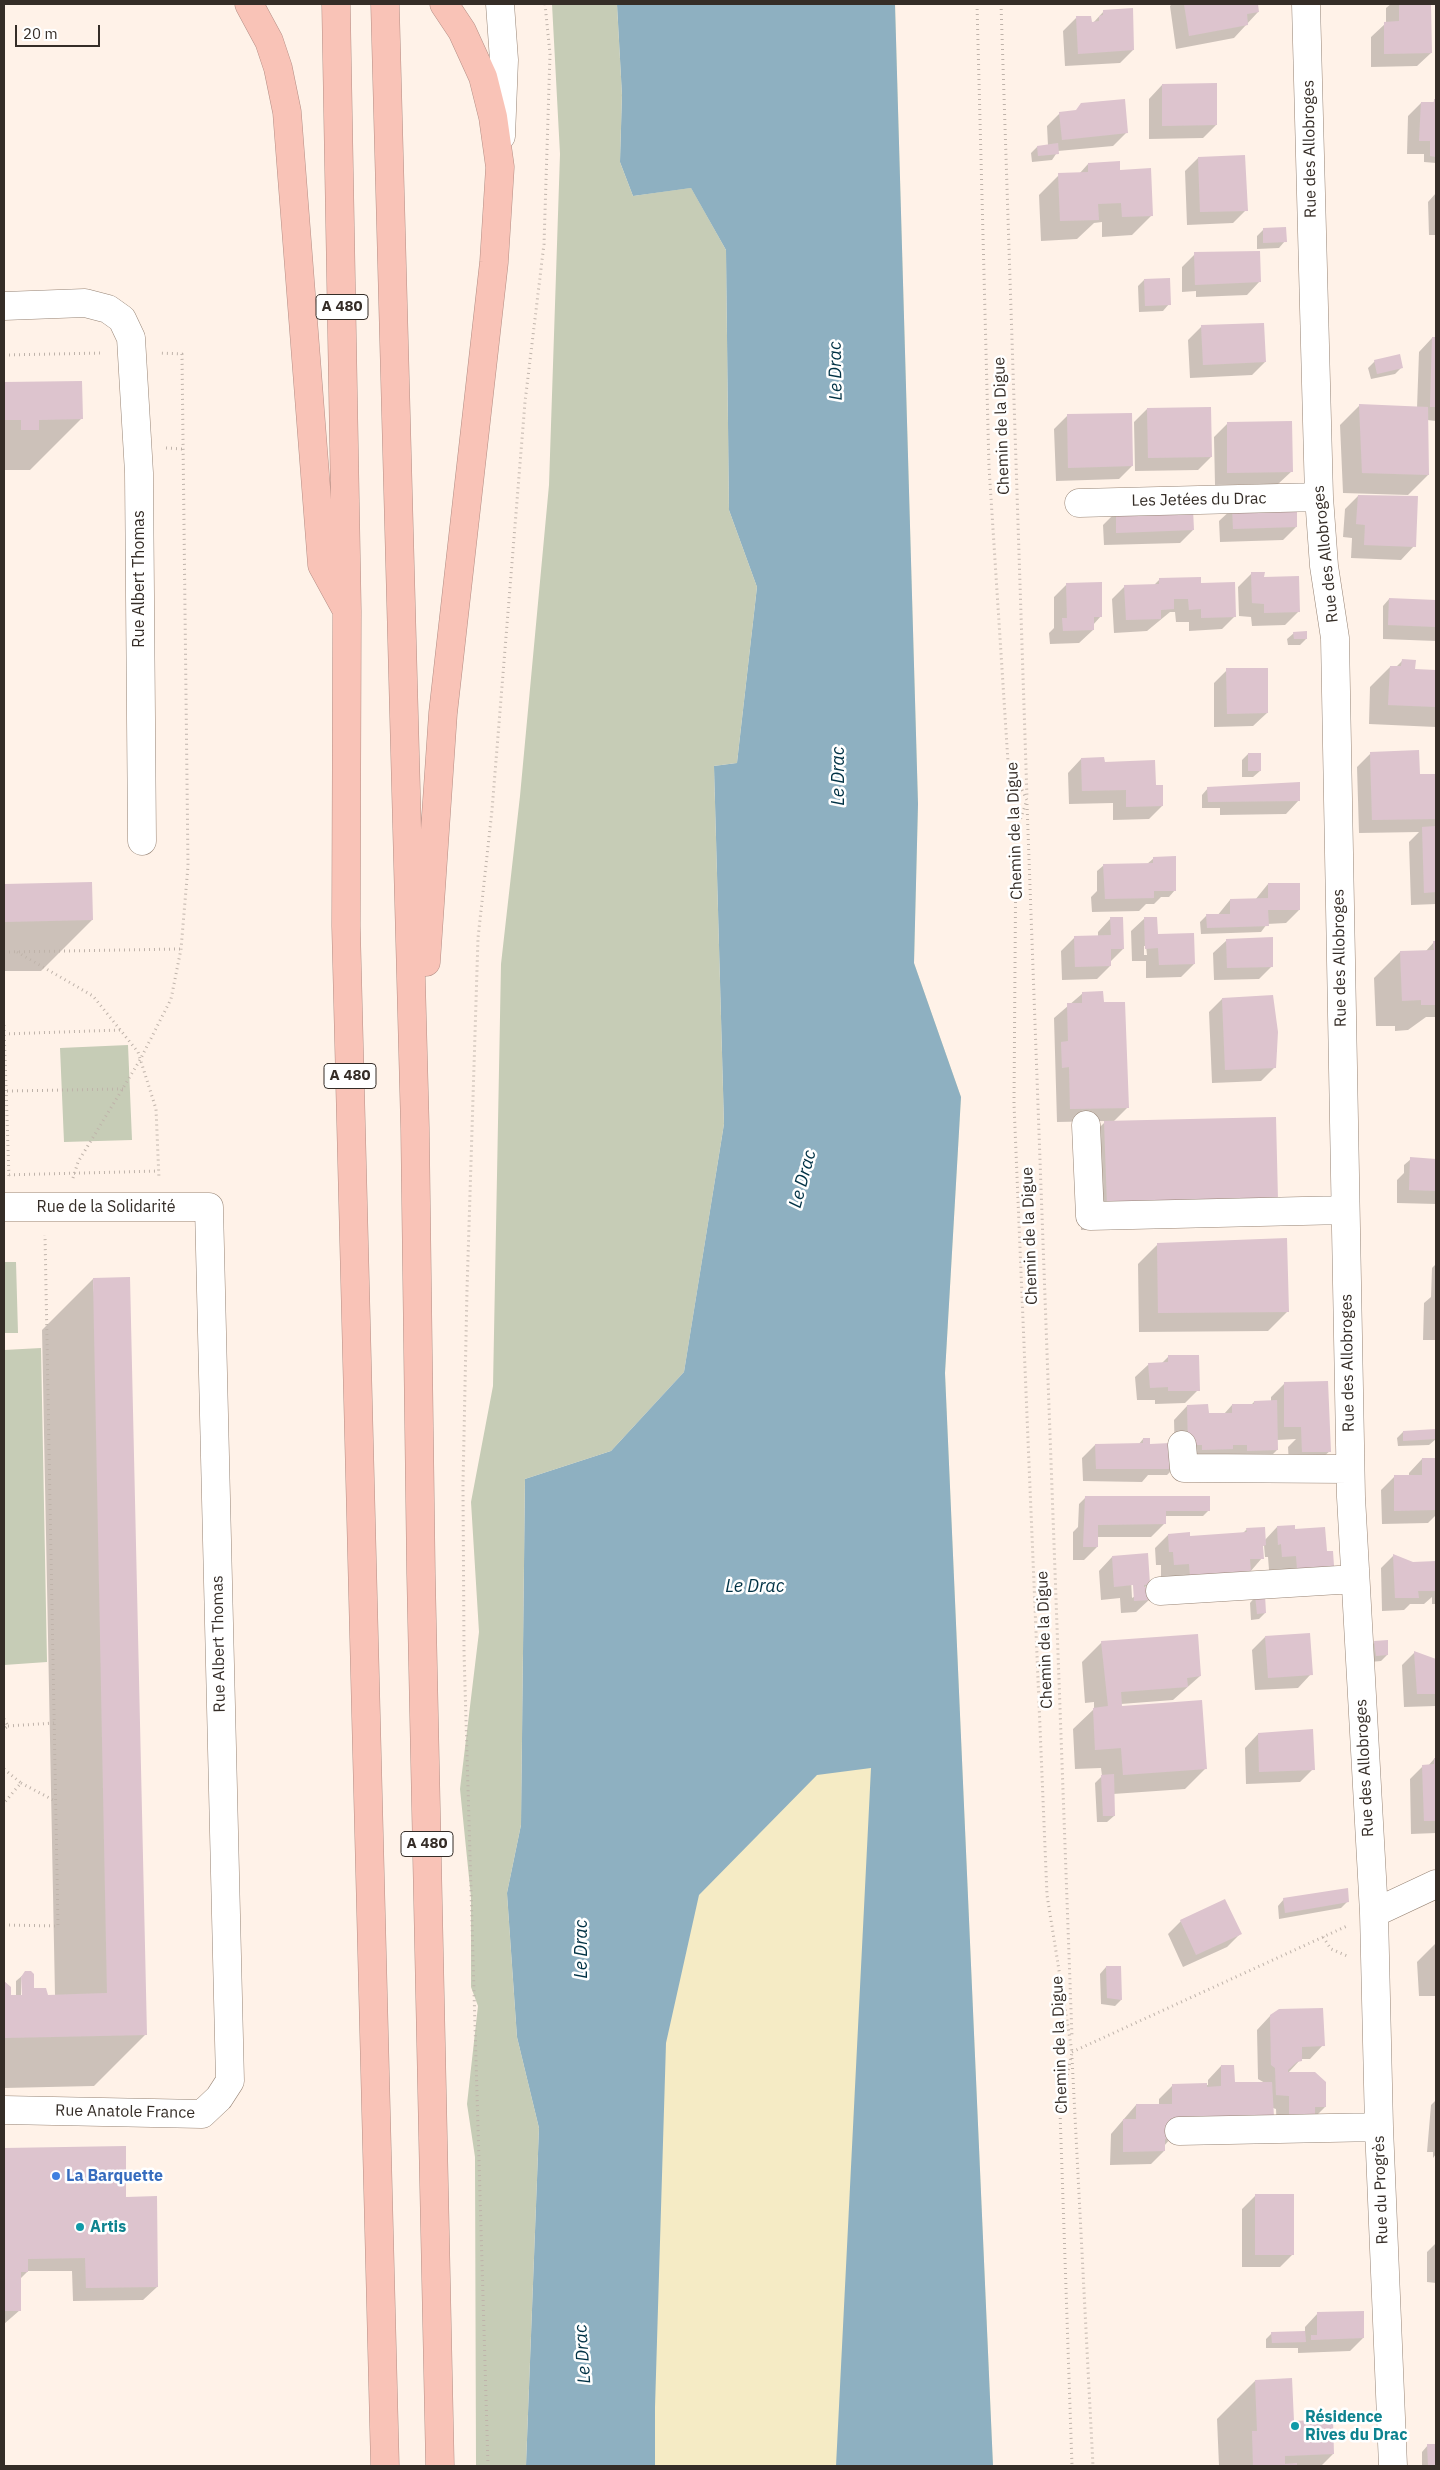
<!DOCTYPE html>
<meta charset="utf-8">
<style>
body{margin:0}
#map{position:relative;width:1440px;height:2470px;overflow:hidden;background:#fff2e8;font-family:"IBM Plex Sans",sans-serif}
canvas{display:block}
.frame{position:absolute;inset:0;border:5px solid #352d27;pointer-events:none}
.scale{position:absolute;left:15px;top:25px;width:85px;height:22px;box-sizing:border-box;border:2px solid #352d27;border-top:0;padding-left:6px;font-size:15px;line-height:18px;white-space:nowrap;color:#352d27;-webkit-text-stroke:4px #fff;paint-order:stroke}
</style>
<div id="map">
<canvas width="1440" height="2470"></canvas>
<div class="frame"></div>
<div class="scale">20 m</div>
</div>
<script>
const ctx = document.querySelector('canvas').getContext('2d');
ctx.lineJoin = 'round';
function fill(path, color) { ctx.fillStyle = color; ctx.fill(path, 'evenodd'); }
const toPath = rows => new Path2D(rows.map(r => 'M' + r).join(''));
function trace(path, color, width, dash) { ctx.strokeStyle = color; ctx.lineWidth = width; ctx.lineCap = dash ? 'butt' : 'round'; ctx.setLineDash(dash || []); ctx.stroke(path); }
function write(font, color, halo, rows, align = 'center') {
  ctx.font = font + ' "IBM Plex Sans",sans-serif'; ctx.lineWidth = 5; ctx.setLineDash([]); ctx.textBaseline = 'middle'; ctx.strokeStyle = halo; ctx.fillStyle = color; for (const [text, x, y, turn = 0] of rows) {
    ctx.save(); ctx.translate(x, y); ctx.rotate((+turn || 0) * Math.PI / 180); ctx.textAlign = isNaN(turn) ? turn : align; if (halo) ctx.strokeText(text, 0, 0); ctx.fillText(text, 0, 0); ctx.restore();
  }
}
const green = toPath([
 [552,4,617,4,622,95,620,162,633,196,691,187,726,250,729,510,757,587,737,763,714,766,724,1124,684,1372,611,1451,525,1479,521,1825,507,1893,517,2037,539,2128,526,2466,476,2466,475,2157,467,2104,478,2006,471,1987,471,1897,460,1789,479,1632,471,1502,493,1386,501,964,520,796,549,485,560,154],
 [128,1045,132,1140,64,1142,60,1048],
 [4,1262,16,1262,18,1333,4,1333],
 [41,1348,47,1662,4,1665,4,1350]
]);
const sand = toPath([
 [617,4,895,4,918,804,914,963,961,1097,945,1373,993,2466,526,2466,539,2128,517,2037,507,1893,521,1825,525,1479,611,1451,684,1373,724,1124,714,766,737,763,757,587,729,510,726,250,691,188,633,196,620,162,622,95]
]);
const water = toPath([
 [617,4,895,4,918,804,914,963,961,1097,945,1373,993,2466,836,2466,871,1768,817,1775,699,1895,666,2043,655,2407,655,2466,526,2466,539,2128,517,2037,507,1893,521,1825,525,1479,611,1451,684,1372,724,1124,714,766,737,763,757,587,729,510,726,250,691,188,633,196,620,162,622,95]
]);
const shadow = toPath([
 [1172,4,1256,4,1258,12,1234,38,1176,49,1170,6],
 [1391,4,1430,4,1431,53,1417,66,1371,67,1371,37,1386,23,1386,8],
 [1104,11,1133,50,1120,63,1065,66,1063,31,1076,18,1093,23],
 [1162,85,1216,125,1203,138,1149,139,1149,99],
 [1435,100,1436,163,1424,162,1424,154,1407,154,1408,116,1421,103,1432,104],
 [1060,113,1126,133,1113,146,1058,151,1052,160,1032,162,1031,153,1037,147,1048,146,1047,126],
 [1198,158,1246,210,1233,223,1187,225,1185,171],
 [1088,164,1119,171,1152,215,1132,235,1102,237,1102,222,1094,223,1077,239,1041,241,1039,195,1059,175,1079,174],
 [1436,193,1436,235,1429,235,1428,202],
 [1263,230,1285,241,1279,248,1257,249,1257,236],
 [1195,254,1260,281,1247,295,1196,297,1196,291,1182,292,1182,267],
 [1144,280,1169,304,1163,311,1139,312,1138,286],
 [1202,326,1265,362,1252,375,1190,378,1188,340],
 [1432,338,1436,339,1436,421,1427,420,1428,475,1408,495,1343,493,1340,425,1360,405,1417,408,1419,352],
 [1375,361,1401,368,1395,374,1371,379,1368,368],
 [81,382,81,419,30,470,4,470,4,384],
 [1147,409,1211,457,1198,470,1135,471,1134,422],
 [1068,415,1132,466,1119,479,1056,481,1054,429],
 [1227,424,1292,471,1278,484,1215,485,1214,437],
 [1358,496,1414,546,1401,560,1351,558,1352,538,1343,537,1345,509],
 [1233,508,1296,527,1283,540,1220,542,1219,521],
 [1116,512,1193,530,1180,543,1104,545,1103,525],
 [1252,573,1263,578,1299,611,1285,625,1252,626,1251,617,1239,616,1238,587],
 [1160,579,1200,584,1235,616,1222,629,1189,631,1189,622,1176,622,1175,612,1170,612,1147,631,1114,633,1112,599,1125,586,1154,585],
 [1067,584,1101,616,1093,625,1093,630,1079,643,1050,644,1049,633,1054,628,1054,597],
 [1389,599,1436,601,1436,641,1383,639,1383,606],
 [1294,633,1306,639,1300,645,1288,645,1287,639],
 [1402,661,1414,670,1436,671,1436,727,1369,724,1370,687,1390,667,1396,667],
 [1227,670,1267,713,1253,726,1214,727,1214,683],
 [1371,753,1420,775,1436,775,1436,904,1411,905,1409,842,1419,832,1359,833,1357,767],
 [1248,754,1260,771,1253,777,1242,777,1242,760],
 [1081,759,1103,763,1155,786,1162,806,1149,819,1113,820,1113,803,1069,804,1068,773],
 [1298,783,1299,800,1286,814,1220,815,1220,808,1202,808,1202,795,1208,788],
 [1154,858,1175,890,1169,897,1161,897,1154,904,1146,904,1139,911,1092,912,1091,897,1097,891,1097,871,1104,865,1147,864],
 [91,883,92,920,41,971,4,971,4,885],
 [1268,884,1299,910,1286,923,1267,924,1261,932,1201,934,1200,922,1206,916,1217,916,1230,900,1255,900],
 [1111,918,1123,949,1110,962,1110,966,1097,979,1062,980,1061,951,1075,937,1098,937,1098,932],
 [1145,918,1157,935,1194,964,1181,977,1146,978,1146,961,1132,961,1131,931],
 [1144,946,1146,946,1147,955,1144,955],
 [1227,940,1272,966,1259,979,1214,980,1213,953],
 [1434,942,1436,942,1436,1017,1426,1017,1408,1030,1395,1031,1395,1026,1376,1026,1374,978,1400,952,1425,952],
 [1083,993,1103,1004,1128,1107,1113,1122,1277,1200,1250,1226,1081,1230,1078,1149,1106,1121,1057,1122,1054,1018],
 [1222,999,1275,1014,1277,1051,1274,1054,1274,1068,1261,1081,1212,1083,1209,1012],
 [1411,1159,1436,1160,1436,1204,1397,1203,1397,1180,1404,1173,1404,1165],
 [1158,1244,1288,1311,1268,1331,1139,1332,1138,1264],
 [1436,1264,1436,1340,1423,1340,1424,1303,1431,1297,1432,1268],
 [93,1279,145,2035,94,2086,4,2088,4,1983,10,1996,16,1996,16,1981,23,1975,33,1989,45,1996,55,1996,42,1330],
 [21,1977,23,1977,23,2001,21,2001],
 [1169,1356,1198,1390,1185,1403,1155,1404,1155,1400,1137,1400,1135,1377,1149,1364,1161,1364],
 [1284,1384,1330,1451,1323,1457,1289,1465,1288,1447,1296,1439,1277,1440,1277,1450,1264,1463,1175,1458,1174,1420,1187,1406,1207,1415,1224,1414,1232,1405,1251,1405,1254,1402,1271,1401,1271,1397],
 [1403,1432,1436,1439,1429,1445,1398,1446,1397,1438],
 [1143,1439,1173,1469,1167,1475,1148,1475,1142,1482,1083,1481,1082,1458,1095,1445,1138,1445],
 [1422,1459,1436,1459,1436,1515,1428,1523,1382,1524,1381,1490,1394,1477,1409,1476,1409,1473],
 [1085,1498,1209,1510,1203,1516,1165,1516,1165,1523,1151,1537,1097,1537,1097,1547,1084,1560,1073,1560,1073,1532,1078,1527,1079,1504],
 [1277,1527,1294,1531,1325,1555,1333,1566,1326,1572,1284,1581,1283,1569,1269,1570,1268,1557,1265,1557,1264,1545,1261,1548,1262,1558,1250,1572,1161,1577,1161,1565,1156,1565,1155,1548,1168,1535,1189,1538,1242,1534,1247,1529,1264,1541],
 [1394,1555,1413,1563,1436,1563,1436,1604,1432,1604,1432,1597,1424,1604,1410,1604,1404,1610,1382,1611,1381,1568],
 [1112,1557,1149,1584,1144,1588,1150,1599,1136,1612,1121,1613,1120,1598,1101,1600,1099,1571],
 [1131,1579,1133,1579,1135,1596,1132,1598],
 [1256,1596,1265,1613,1259,1619,1251,1620,1250,1603],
 [1265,1637,1311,1674,1298,1688,1255,1690,1252,1650],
 [1102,1642,1200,1676,1173,1700,1121,1704,1121,1707,1205,1769,1185,1789,1113,1794,1114,1816,1107,1822,1097,1822,1095,1783,1102,1776,1101,1768,1075,1769,1073,1729,1094,1709,1094,1702,1085,1703,1082,1662],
 [1375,1642,1387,1655,1381,1661,1370,1662,1369,1649],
 [1415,1652,1436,1660,1436,1706,1404,1707,1402,1665],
 [1258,1734,1313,1769,1300,1782,1246,1784,1245,1748],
 [1434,1759,1436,1759,1436,1833,1411,1834,1410,1779,1423,1766,1428,1766],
 [1284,1899,1347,1902,1341,1908,1279,1919,1278,1906],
 [1181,1921,1240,1934,1227,1947,1183,1967,1168,1934],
 [1436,1943,1436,2006,1435,2006,1435,1996,1419,1996,1417,1962],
 [1106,1967,1121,2000,1115,2006,1101,2004,1100,1974],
 [1270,2016,1323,2045,1310,2059,1301,2059,1288,2073,1325,2107,1314,2118,1277,2132,1276,2109,1273,2108,1171,2138,1164,2146,1164,2151,1151,2164,1110,2165,1111,2134,1136,2105,1159,2105,1159,2099,1172,2086,1208,2085,1208,2080,1221,2066,1234,2084,1265,2083,1258,2079,1257,2030],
 [1436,2100,1436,2154,1433,2158,1433,2152,1427,2152,1431,2105],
 [125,2148,125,2198,157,2287,143,2300,73,2301,72,2271,28,2271,19,2280,20,2310,4,2324,4,2149],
 [1255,2196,1293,2254,1280,2267,1242,2267,1242,2209],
 [1436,2243,1436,2283,1427,2282,1427,2252],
 [1318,2313,1363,2338,1350,2351,1298,2353,1298,2348,1266,2348,1266,2339,1272,2333,1305,2332,1305,2327],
 [1255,2381,1293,2423,1333,2454,1321,2466,1219,2466,1217,2419],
 [1428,2445,1436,2445,1436,2466,1422,2466,1422,2452]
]);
const building = toPath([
 [1184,4,1258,4,1259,12,1247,14,1248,25,1189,36],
 [1399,4,1431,4,1432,53,1384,54,1384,22,1399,21],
 [1133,8,1134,50,1078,54,1076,16,1091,16,1092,22,1099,21,1099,16,1103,15,1103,10],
 [1217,83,1217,125,1162,126,1162,84],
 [1125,99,1128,133,1062,140,1059,112,1076,110,1081,103],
 [1434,99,1436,99,1436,157,1430,156,1430,141,1419,141,1421,102,1434,102],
 [1058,143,1059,154,1038,156,1037,146],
 [1245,155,1248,211,1200,212,1198,157],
 [1120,161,1120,170,1151,168,1153,216,1122,217,1121,203,1098,204,1099,220,1060,221,1058,173,1088,172,1088,163],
 [1286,227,1287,242,1263,243,1263,228],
 [1260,251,1261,282,1195,285,1194,252],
 [1170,278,1171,305,1145,306,1144,279],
 [1264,323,1266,362,1203,365,1201,325],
 [1432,337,1436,337,1436,407,1430,407],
 [1400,354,1403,368,1377,374,1374,360],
 [82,381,83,419,39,420,39,430,21,430,21,420,4,420,4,382],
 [1359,404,1428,407,1429,475,1362,473],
 [1211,407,1212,457,1148,458,1147,408],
 [1132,413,1133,466,1068,468,1067,414],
 [1292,421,1293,472,1227,473,1227,422],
 [1358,495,1418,496,1416,547,1364,545,1365,525,1356,524],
 [1297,505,1297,527,1233,529,1232,507],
 [1193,509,1194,530,1116,533,1116,511],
 [1251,572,1265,572,1264,577,1299,576,1300,612,1264,613,1264,604,1252,603],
 [1201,577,1201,583,1235,582,1236,617,1201,618,1201,609,1189,610,1188,599,1174,599,1174,609,1161,610,1161,619,1126,620,1124,585,1159,584,1159,578],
 [1102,582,1102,617,1094,617,1094,630,1063,631,1062,618,1067,618,1066,583],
 [1389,598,1436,600,1436,627,1388,625],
 [1307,631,1307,639,1294,639,1293,632],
 [1402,659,1416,660,1415,669,1436,670,1436,707,1388,705,1390,666,1401,666],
 [1226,668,1268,668,1268,713,1227,714],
 [1419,750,1420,774,1436,774,1436,819,1372,820,1370,752],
 [1248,753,1261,753,1261,771,1248,771],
 [1104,757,1105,762,1155,760,1156,785,1163,785,1163,806,1126,807,1126,790,1082,791,1081,758],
 [1300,782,1300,801,1208,802,1207,787],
 [1436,826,1436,892,1424,893,1422,827],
 [1176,856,1176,891,1154,891,1154,898,1105,899,1103,864,1153,863,1153,857],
 [92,882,93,920,4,922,4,884],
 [1268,883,1300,883,1300,910,1268,910,1269,926,1207,928,1206,914,1230,914,1230,899,1268,898],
 [1110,917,1123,917,1124,949,1111,949,1111,966,1075,967,1074,936,1111,935],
 [1144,917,1157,917,1158,934,1194,933,1195,964,1159,965,1158,948,1145,949],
 [1273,937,1273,967,1227,968,1226,939],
 [1433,941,1436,941,1436,1005,1421,1005,1421,1000,1402,1001,1400,951,1434,950],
 [1103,991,1104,1002,1125,1002,1129,1108,1070,1109,1069,1067,1062,1068,1061,1042,1068,1041,1067,1003,1082,1003,1082,992],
 [1273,995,1278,1032,1276,1068,1225,1070,1222,998],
 [1276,1117,1278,1200,1107,1205,1104,1121],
 [1410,1157,1436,1159,1436,1191,1409,1190],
 [1287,1238,1289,1312,1158,1313,1157,1243],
 [130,1277,147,2035,4,2038,4,1981,11,1987,11,1995,22,1995,21,1977,25,1971,31,1971,34,1974,34,1988,46,1988,48,1995,107,1993,93,1278],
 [1168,1355,1199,1355,1200,1391,1168,1391,1168,1387,1150,1388,1148,1363,1168,1362],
 [1328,1381,1331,1452,1302,1452,1301,1427,1284,1427,1284,1382],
 [1277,1400,1278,1450,1247,1451,1247,1445,1233,1445,1233,1449,1202,1450,1202,1445,1188,1445,1187,1405,1208,1404,1209,1413,1232,1413,1232,1404,1254,1404,1254,1401],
 [1436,1429,1436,1439,1403,1441,1403,1431],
 [1143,1438,1150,1438,1150,1444,1170,1443,1174,1469,1096,1469,1095,1444,1143,1443],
 [1422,1458,1436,1458,1436,1510,1394,1511,1394,1475,1422,1475],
 [1085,1496,1210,1496,1210,1511,1166,1511,1166,1524,1098,1525,1098,1547,1083,1547],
 [1295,1525,1295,1529,1325,1527,1327,1551,1333,1551,1334,1566,1297,1569,1296,1556,1282,1557,1281,1544,1278,1545,1277,1526],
 [1265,1527,1266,1545,1263,1546,1264,1559,1250,1559,1251,1572,1190,1577,1189,1564,1174,1565,1173,1552,1169,1552,1168,1534,1190,1532,1190,1536,1247,1532,1246,1528],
 [1148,1553,1150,1584,1144,1585,1144,1587,1150,1587,1151,1600,1134,1601,1133,1585,1114,1587,1112,1556],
 [1393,1554,1413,1562,1436,1561,1436,1591,1418,1591,1419,1598,1395,1598],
 [1255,1595,1265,1595,1266,1613,1257,1614],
 [1310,1633,1313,1675,1268,1678,1265,1636],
 [1198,1634,1201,1676,1187,1678,1188,1687,1121,1692,1122,1706,1202,1700,1207,1769,1123,1775,1121,1748,1095,1750,1093,1708,1108,1706,1101,1641],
 [1388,1640,1388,1655,1376,1656,1374,1641],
 [1414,1651,1436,1659,1436,1694,1417,1694],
 [1313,1729,1315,1770,1259,1772,1258,1733],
 [1434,1758,1436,1758,1436,1821,1424,1821,1422,1765,1434,1764],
 [1114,1774,1115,1816,1103,1816,1101,1775],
 [1348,1888,1349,1902,1285,1913,1283,1898],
 [1225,1899,1242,1934,1196,1955,1180,1920],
 [1106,1966,1121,1966,1122,2000,1107,1998],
 [1323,2008,1325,2046,1302,2047,1302,2061,1297,2062,1288,2070,1288,2072,1315,2072,1326,2082,1326,2107,1315,2107,1315,2124,1289,2118,1289,2096,1276,2095,1275,2068,1271,2065,1270,2015,1279,2009],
 [1221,2065,1234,2065,1235,2082,1272,2082,1274,2117,1209,2116,1209,2118,1173,2139,1165,2139,1165,2151,1123,2152,1123,2119,1136,2119,1136,2104,1172,2104,1172,2084,1207,2083,1207,2087,1221,2086],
 [126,2146,126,2197,157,2196,158,2287,86,2288,85,2258,28,2259,28,2272,21,2272,21,2311,4,2311,4,2148],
 [1255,2194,1294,2194,1294,2255,1255,2255],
 [1364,2311,1364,2338,1311,2340,1311,2335,1317,2335,1317,2312],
 [1305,2331,1306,2342,1272,2343,1271,2332],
 [1292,2378,1294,2421,1333,2419,1334,2454,1285,2456,1285,2464,1297,2463,1297,2466,1253,2466,1252,2431,1257,2431,1255,2380],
 [1427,2444,1436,2444,1436,2466,1428,2466]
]);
const path = toPath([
 [977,4,989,467,1008,762,1027,800,1016,832,1014,1104,1047,1895,1072,2052,1060,2111,1072,2466],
 [1001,4,1027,798],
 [4,355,103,353],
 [166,448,183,449],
 [1027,804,1072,2037],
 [4,952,181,949],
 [17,952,93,996,138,1052,156,1109,159,1179],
 [4,1025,9,1179],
 [4,1034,120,1030],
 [7,1091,123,1089],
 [4,1175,159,1171],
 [73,1178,78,1162,140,1060,171,999,181,949,188,866,182,354,159,353],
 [4,1719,8,1726,4,1729],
 [8,1726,54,1723],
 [4,1769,21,1783,4,1803],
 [21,1783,55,1801],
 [4,1925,58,1926,45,1235],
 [1323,1937,1331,1949,1347,1956],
 [1072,2052,1347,1926],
 [1072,2058,1093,2466],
 [488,2466,464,1652,463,1484,467,1290,478,938,492,810,525,402,544,244,550,54,545,4]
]);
const minor = toPath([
 [500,4,504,60,501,136],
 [1306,4,1319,497,1324,566,1335,638,1351,1497,1374,1913,1379,2127,1393,2466],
 [4,306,85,303,108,309,122,319,131,338,139,473,142,841],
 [1079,503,1319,497],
 [1086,1125,1090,1216,1345,1210],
 [4,1207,209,1207,230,2081,219,2098,202,2114,4,2110],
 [1182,1445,1184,1468,1350,1469],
 [1160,1591,1355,1579],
 [1374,1913,1436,1884],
 [1179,2131,1379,2127]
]);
const highway = toPath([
 [249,4,269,41,278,68,287,112,322,565,345,607],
 [336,4,347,611,346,926,385,2466],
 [385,4,415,1128,421,1574,440,2466],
 [426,962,443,713,494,262,500,167,493,117,483,77,462,31,444,4]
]);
const markers = [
 [56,2176,5,"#3f7fe0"],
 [80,2227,5,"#0f9aa8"],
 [1295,2426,5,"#0f9aa8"]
];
const shields = [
 [342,307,52],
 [350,1076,52],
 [427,1844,52]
];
const shieldNames = [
 ["A 480",342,307],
 ["A 480",350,1076],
 ["A 480",427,1844]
];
const streetNames = [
 ["Rue des Allobroges",1310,149,-91],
 ["Chemin de la Digue",1002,426,-92],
 ["Les Jetées du Drac",1199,500,-1],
 ["Rue des Allobroges",1326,554,-96],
 ["Rue Albert Thomas",139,579,-90],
 ["Chemin de la Digue",1015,831,-92],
 ["Rue des Allobroges",1340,958,-91],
 ["Rue de la Solidarité",106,1207],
 ["Chemin de la Digue",1030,1236,-92],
 ["Rue des Allobroges",1348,1363,-91],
 ["Chemin de la Digue",1045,1640,-92],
 ["Rue Albert Thomas",219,1644,-91],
 ["Rue des Allobroges",1365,1768,-93],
 ["Chemin de la Digue",1060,2045,-92],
 ["Rue Anatole France",125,2112,1],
 ["Rue du Progrès",1381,2190,-92]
];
const shopNames = [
 ["La Barquette",66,2176]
];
const cultureNames = [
 ["Artis",90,2227],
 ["Résidence",1305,2417],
 ["Rives du Drac",1305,2435]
];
const waterNames = [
 ["Le Drac",836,371,-91],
 ["Le Drac",839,776,-90],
 ["Le Drac",803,1179,-75],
 ["Le Drac",755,1587],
 ["Le Drac",582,1949,-90],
 ["Le Drac",583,2354,-94]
];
fill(green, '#c6ccb6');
fill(sand, '#f5ebc5');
fill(water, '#8eb0c1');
fill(shadow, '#0003');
fill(building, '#ddc4ce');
trace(minor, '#978475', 29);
trace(highway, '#b48e85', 29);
trace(path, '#bfb3aa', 3, [1, 4]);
trace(minor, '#fff', 28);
trace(highway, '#f9c3b7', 28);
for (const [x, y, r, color] of markers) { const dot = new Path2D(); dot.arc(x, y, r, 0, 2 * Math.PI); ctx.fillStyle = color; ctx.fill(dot); trace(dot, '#fff', 2); }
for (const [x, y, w] of shields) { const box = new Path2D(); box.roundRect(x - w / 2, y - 12.5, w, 25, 4); ctx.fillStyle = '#fff'; ctx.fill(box); trace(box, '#352d27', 1); }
write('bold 15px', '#352d27', null, shieldNames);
write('16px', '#352d27', '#fff', streetNames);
write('bold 16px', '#366cbe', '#fff', shopNames, 'left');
write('bold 16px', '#0d838f', '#fff', cultureNames, 'left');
write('italic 18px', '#003245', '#fff', waterNames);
</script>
